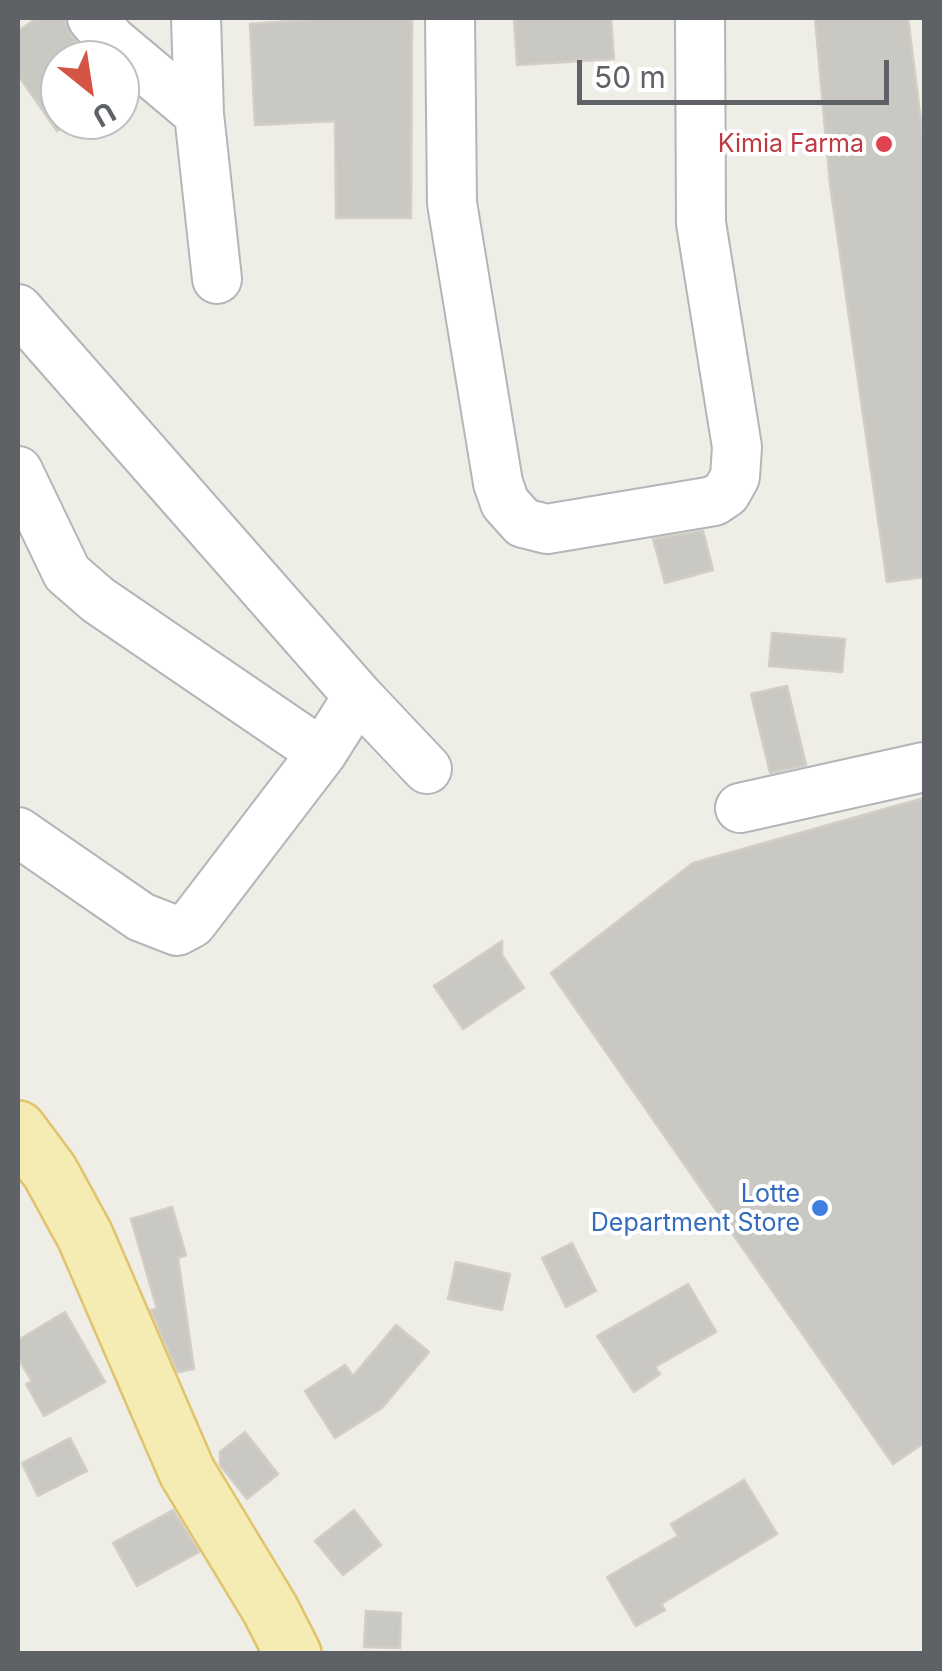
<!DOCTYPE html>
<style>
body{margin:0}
#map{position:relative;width:942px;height:1671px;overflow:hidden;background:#eeede6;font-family:Inter,sans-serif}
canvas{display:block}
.frame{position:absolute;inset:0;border:20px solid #5e6165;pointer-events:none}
.north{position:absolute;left:40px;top:40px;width:100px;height:100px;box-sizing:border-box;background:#fff;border:2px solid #bfc0c1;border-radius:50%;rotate:150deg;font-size:28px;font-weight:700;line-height:40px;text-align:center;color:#5e6165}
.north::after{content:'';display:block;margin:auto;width:35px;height:45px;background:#d45546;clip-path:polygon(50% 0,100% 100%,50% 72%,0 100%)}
.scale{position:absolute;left:577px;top:60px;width:312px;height:45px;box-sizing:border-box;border:5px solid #5e6165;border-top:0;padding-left:12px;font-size:30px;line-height:35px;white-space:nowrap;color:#5e6165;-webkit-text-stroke:8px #fff;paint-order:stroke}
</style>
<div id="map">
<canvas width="942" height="1671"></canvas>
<div class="frame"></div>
<div class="north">U</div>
<div class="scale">50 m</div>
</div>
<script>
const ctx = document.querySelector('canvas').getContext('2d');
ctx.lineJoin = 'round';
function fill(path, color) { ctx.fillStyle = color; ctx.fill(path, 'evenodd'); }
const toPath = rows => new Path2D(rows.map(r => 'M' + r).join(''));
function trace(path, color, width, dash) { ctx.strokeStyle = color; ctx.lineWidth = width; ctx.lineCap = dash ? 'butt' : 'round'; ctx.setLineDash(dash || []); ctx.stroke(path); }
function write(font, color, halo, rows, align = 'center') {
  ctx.font = font + ' Inter,sans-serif'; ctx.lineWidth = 8; ctx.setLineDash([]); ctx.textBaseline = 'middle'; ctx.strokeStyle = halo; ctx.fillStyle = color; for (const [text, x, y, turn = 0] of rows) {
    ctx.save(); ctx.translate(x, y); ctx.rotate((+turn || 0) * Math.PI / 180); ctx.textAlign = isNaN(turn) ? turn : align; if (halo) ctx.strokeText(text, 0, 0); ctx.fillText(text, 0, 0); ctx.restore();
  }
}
const building = toPath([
 [37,18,65,18,71,35,92,60,60,60,60,120,72,120,57,131,18,75,18,31,37,18],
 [328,18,412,19,411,218,336,218,335,121,255,125,250,24,328,18],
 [514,18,611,18,614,59,517,65,514,18],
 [815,18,908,18,924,146,924,577,887,582,830,184,815,18],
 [703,531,713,570,665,583,653,539,703,531],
 [772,633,845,639,842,672,769,666,772,633],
 [787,686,806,765,770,773,751,694,787,686],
 [924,798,924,1443,893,1464,551,973,693,863,924,798],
 [502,941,502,955,524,988,463,1029,434,986,502,941],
 [172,1207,186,1255,178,1258,194,1369,178,1372,151,1310,157,1309,131,1219,172,1207],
 [572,1243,596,1291,566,1307,542,1258,572,1243],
 [456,1262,510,1274,502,1310,448,1299,456,1262],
 [688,1284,716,1332,655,1367,660,1374,634,1392,597,1336,688,1284],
 [65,1312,105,1382,44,1416,26,1384,32,1381,18,1358,18,1340,65,1312],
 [396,1325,429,1352,382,1408,335,1438,305,1391,345,1365,353,1376,396,1325],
 [245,1432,278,1474,247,1499,220,1465,220,1452,245,1432],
 [70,1438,87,1471,38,1496,22,1463,70,1438],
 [744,1480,777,1534,661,1604,665,1610,636,1626,607,1577,678,1536,671,1524,744,1480],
 [173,1510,199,1552,137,1586,113,1543,173,1510],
 [354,1510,381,1545,343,1575,315,1541,354,1510],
 [366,1611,401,1613,400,1648,364,1647,366,1611]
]);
const minor = toPath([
 [92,18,111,40,199,114,196,18],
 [450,18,452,203,498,483,505,503,523,523,547,529,714,501,726,493,735,477,737,447,701,223,700,18],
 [199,114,217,279],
 [18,309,358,696,427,769],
 [18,471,67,573,98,600,322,753],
 [740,808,924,767],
 [18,832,141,917,177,931,192,923,322,753,358,696]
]);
const major = toPath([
 [18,1129,50,1172,85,1236,187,1472,270,1609,293,1654]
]);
const markers = [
 [884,144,10,"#e0444e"],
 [820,1208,10,"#3f7fe0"]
];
const healthNames = [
 ["Kimia Farma",864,144]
];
const shopNames = [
 ["Lotte",800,1194],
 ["Department Store",800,1223]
];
fill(building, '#cac8c3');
trace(building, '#d2cec5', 2.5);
trace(minor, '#b3b6b9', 52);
trace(major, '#e1c36d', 60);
trace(minor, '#fff', 48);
trace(major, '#f5ecb4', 55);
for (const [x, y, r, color] of markers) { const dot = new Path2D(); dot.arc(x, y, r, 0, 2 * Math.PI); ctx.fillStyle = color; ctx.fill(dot); trace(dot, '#fff', 4); }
write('25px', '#be3a42', '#fff', healthNames, 'right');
write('25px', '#366cbe', '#fff', shopNames, 'right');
</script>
